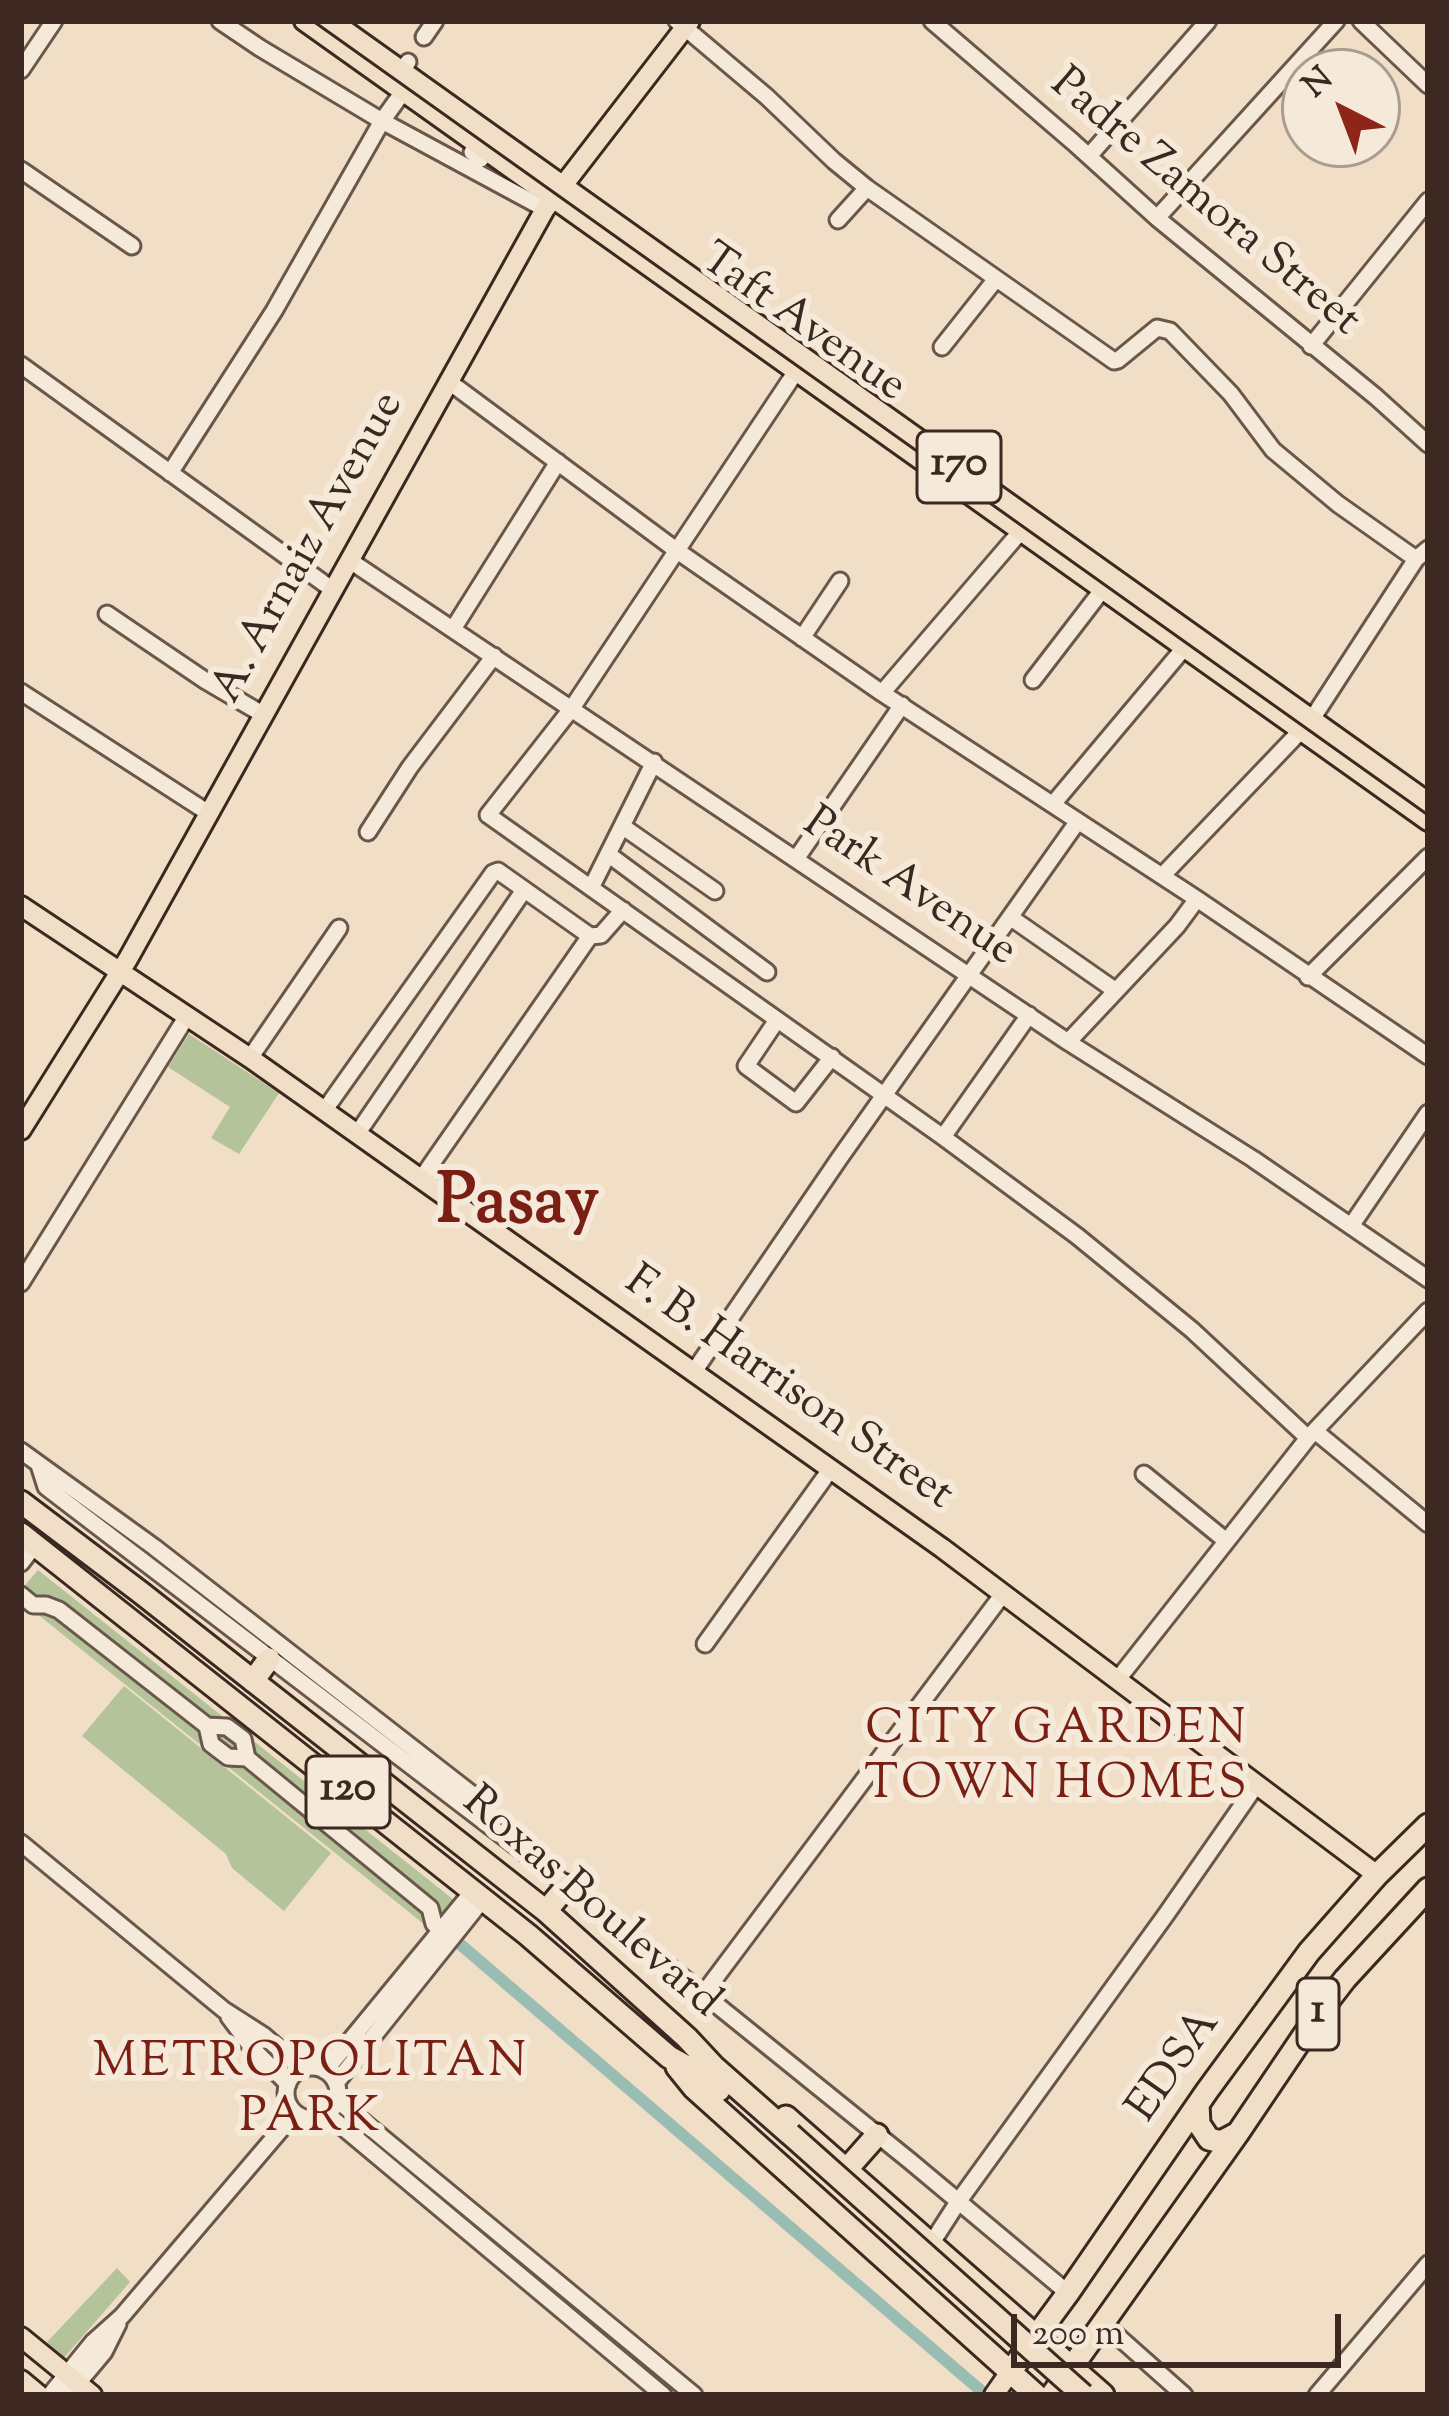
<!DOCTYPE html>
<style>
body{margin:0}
#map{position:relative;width:1449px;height:2416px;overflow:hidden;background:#f0dfc6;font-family:"Sorts Mill Goudy",serif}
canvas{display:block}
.frame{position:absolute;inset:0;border:24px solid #3d2821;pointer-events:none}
.north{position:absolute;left:1281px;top:48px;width:120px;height:120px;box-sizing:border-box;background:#f5eada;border:3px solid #ab9c90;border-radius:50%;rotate:318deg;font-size:33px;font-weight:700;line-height:48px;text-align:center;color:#3d2821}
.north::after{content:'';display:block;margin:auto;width:42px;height:54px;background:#8f2418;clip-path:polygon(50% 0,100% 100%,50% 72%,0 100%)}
.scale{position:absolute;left:1011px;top:2314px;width:330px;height:54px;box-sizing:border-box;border:6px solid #3d2821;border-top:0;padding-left:15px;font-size:36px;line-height:42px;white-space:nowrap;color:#3d2821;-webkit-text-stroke:9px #f5eada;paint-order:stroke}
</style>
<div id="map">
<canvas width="1449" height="2416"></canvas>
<div class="frame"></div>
<div class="north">N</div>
<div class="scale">200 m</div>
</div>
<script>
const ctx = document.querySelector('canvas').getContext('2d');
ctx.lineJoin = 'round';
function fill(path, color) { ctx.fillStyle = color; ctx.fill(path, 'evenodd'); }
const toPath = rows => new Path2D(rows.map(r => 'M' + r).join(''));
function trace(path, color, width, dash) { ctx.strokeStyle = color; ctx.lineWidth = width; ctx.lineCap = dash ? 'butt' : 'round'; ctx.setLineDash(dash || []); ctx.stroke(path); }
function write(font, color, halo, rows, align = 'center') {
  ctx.font = font + ' "Sorts Mill Goudy",serif'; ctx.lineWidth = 12; ctx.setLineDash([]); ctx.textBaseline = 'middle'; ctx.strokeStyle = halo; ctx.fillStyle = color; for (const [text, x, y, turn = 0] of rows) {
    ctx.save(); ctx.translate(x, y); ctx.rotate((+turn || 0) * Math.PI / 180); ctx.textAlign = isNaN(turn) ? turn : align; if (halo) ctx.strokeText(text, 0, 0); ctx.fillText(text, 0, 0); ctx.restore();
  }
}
const green = toPath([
 [189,1034,279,1093,239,1154,211,1138,230,1107,168,1067],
 [38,1570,454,1900,430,1929,21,1601,21,1590],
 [124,1686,331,1853,284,1911,232,1868,226,1854,82,1736],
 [117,2268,130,2282,62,2360,47,2342]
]);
const canal = toPath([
 [461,1945,986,2395]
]);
const minor = toPath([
 [220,21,260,48,382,121,545,209],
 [677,21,767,97,834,161,867,188,1114,361,1118,360,1157,328,1170,331,1231,394,1273,450,1338,504,1416,559],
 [932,21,1073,142,1157,218,1376,397,1428,444],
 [1361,21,1428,85],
 [424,37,435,21],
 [21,70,54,21],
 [478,144,472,152,481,159],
 [1089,156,1208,21],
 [21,170,132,246],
 [1157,218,1336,21],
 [838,220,867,188],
 [1311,346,1428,201],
 [942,347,996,279],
 [801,364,572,708,488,815,943,1137,1077,1236,1192,1330,1308,1438],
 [21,365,333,590],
 [448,381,676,550,882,693,1197,899,1428,1056],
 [170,473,274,311,382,121,400,96,403,70,408,62],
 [349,560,1068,1042,1253,1159,1428,1279],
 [107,614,206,681,264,715],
 [453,629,558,462],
 [802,638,840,581],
 [1033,680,1103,589],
 [21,692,210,814],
 [882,693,1021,531],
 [1053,804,1190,641],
 [622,826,715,891],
 [368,832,410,767,494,656],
 [608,854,767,972],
 [796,859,902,705],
 [1162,876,1312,719,1416,559,1428,549],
 [591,888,654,762],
 [1010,917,1116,991],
 [1308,977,1428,857],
 [777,1020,746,1066,796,1103,832,1057],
 [1068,1042,1177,926,1197,899],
 [250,1058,339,928],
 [324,1111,493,873,498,871,590,936],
 [357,1134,524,890],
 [943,1137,1029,1015],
 [421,1179,590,936,601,935,623,910],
 [1351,1226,1428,1113],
 [21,1283,187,1016],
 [693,1373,839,1159,1078,821],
 [1315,1431,1428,1524],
 [21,1451,154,1547,473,1795,476,1815],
 [39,1465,46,1487,593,1905,910,2161,1068,2293],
 [1144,1474,1225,1540],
 [21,1563,35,1545],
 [21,1595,33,1605,46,1605,59,1610,207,1726,227,1727,243,1739,247,1758],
 [705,1644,830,1470],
 [1118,1679,1308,1438,1428,1311],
 [207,1726,211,1744,228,1757,247,1758,430,1908,434,1924],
 [21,1843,224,2010,263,2035,302,2069],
 [704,1993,1003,1594],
 [229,2017,253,2049,288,2084],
 '286 2093a26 26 0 1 1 52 0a26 26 0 1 1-52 0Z',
 [325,2071,473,1891],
 [336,2083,483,1899],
 [337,2100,694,2395],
 [327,2114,663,2395],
 [931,2244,958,2202,1165,1916,1257,1784],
 [1104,2324,1184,2395],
 [50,2395,93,2342,122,2316,295,2113],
 [68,2395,104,2352,118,2324],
 [1317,2395,1428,2264]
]);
const major = toPath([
 [304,21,1428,821],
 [332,21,1428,802],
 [21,906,250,1058,942,1548,1377,1875],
 [21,1130,128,959,545,209,690,21],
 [21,2337,92,2395],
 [21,2380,39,2395],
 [994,2395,1010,2372]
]);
const highway = toPath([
 [21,1502,140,1592,546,1911,687,2038,714,2067,790,2134],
 [21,1534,528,1935,669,2057,705,2077,719,2090],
 [253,1681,269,1659],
 [546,1911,567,1886],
 [677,2067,694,2088,1036,2395],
 [1198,2104,1199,2124,1209,2139,1221,2142,1238,2133],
 [786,2117,1103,2395],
 [847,2169,877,2135],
 [1010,2372,1068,2293,1207,2091,1309,1952,1377,1875,1428,1825],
 [1052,2395,1238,2133,1321,2010,1345,1979,1428,1889]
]);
const tram = toPath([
 [313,21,1428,815]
]);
const highwayBridge = toPath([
 [790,2134,1083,2395]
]);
const shields = [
 [959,467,84],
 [348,1792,84],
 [1318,2014,42]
];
const shieldNames = [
 ["170",959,467],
 ["120",348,1792],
 ["1",1318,2014]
];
const streetNames = [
 ["Padre Zamora Street",1203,205,40],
 ["Taft Avenue",801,326,35],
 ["A. Arnaiz Avenue",311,549,-61],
 ["Park Avenue",908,890,34],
 ["F. B. Harrison Street",787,1391,35],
 ["Roxas Boulevard",589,1905,41],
 ["EDSA",1177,2068,-55]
];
const neighbourhoodNames = [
 ["CITY GARDEN",1057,1734],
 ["TOWN HOMES",1057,1789],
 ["METROPOLITAN",311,2067],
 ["PARK",311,2122]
];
const townNames = [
 ["Pasay",518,1209]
];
fill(green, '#b4c399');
trace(canal, '#9abdb3', 12);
trace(minor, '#6a564a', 21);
trace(major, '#3d2821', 24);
trace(highway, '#3d2821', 27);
trace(minor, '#f5eada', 15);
trace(major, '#f0dfc6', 18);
trace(highway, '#f0dfc6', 21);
trace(tram, '#3d2821', 3);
trace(highwayBridge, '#3d2821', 27, []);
trace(highwayBridge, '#f0dfc6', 21);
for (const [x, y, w] of shields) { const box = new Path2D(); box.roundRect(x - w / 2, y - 36, w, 72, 9); ctx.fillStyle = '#f5eada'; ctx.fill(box); trace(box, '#3d2821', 3); }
write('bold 42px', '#3d2821', null, shieldNames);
write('45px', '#3d2821', '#f5eada', streetNames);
ctx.letterSpacing = '3px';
write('48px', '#7a1f14', '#f5eada', neighbourhoodNames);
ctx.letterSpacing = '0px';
write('bold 69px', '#7a1f14', '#f5eada', townNames);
</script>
